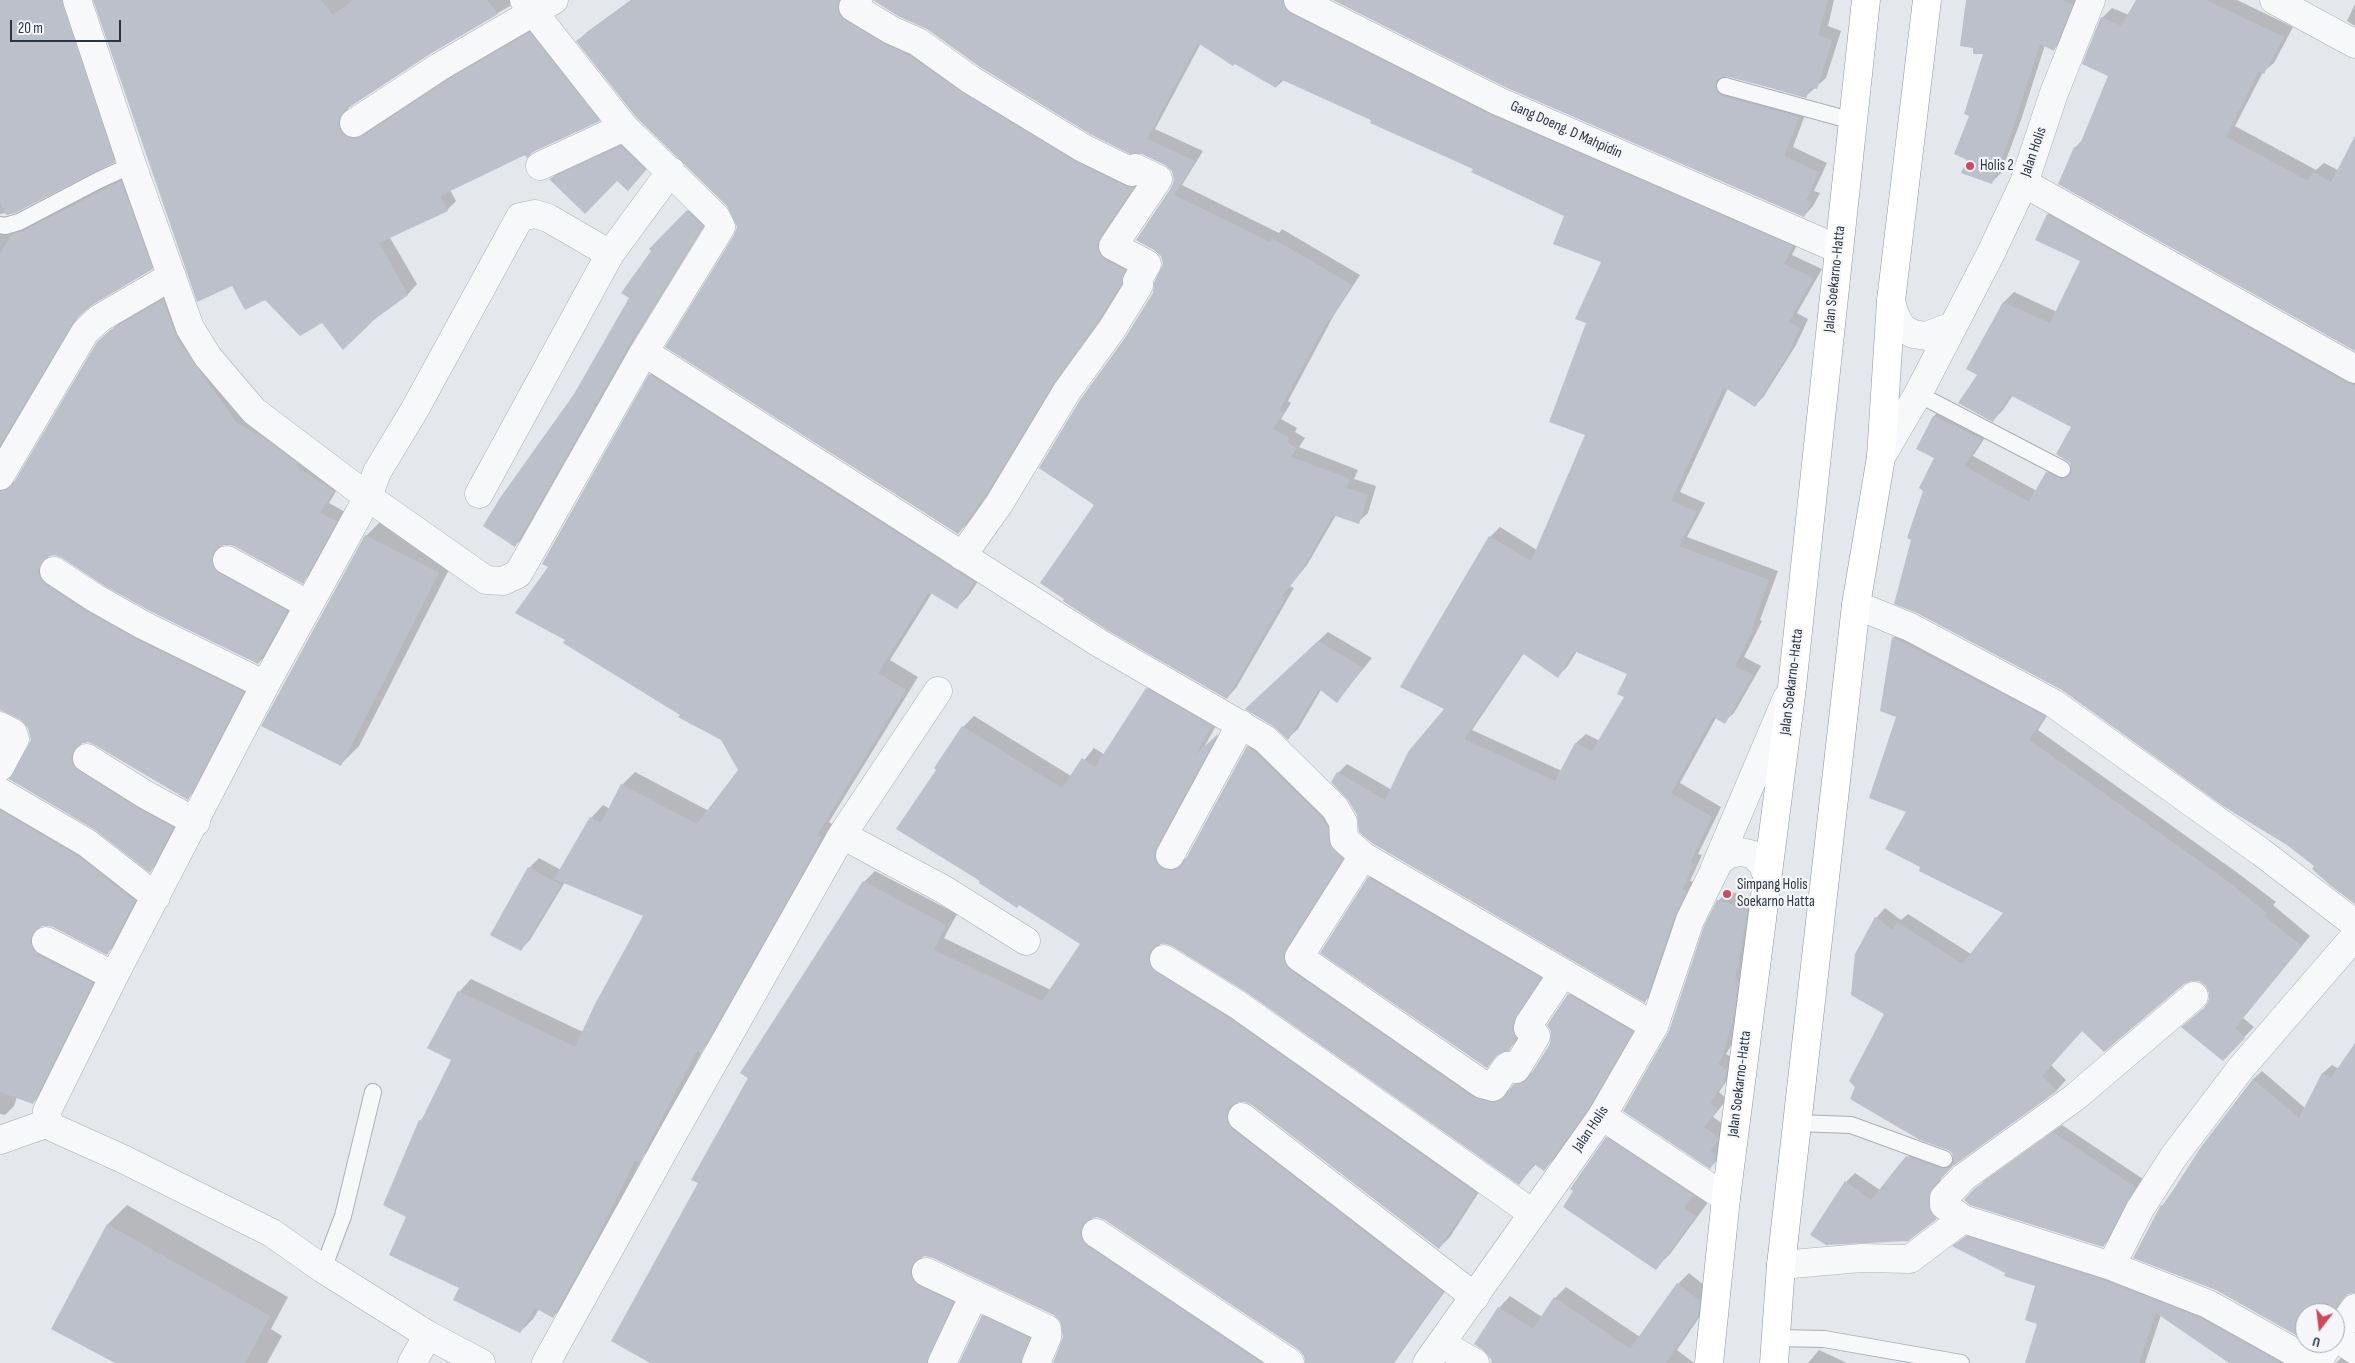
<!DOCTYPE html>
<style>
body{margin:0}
#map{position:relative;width:2355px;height:1363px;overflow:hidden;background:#e4e7ec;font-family:"Sofia Sans Condensed",sans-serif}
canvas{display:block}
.north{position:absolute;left:2295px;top:1303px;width:50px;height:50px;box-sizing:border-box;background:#f4f6f9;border:1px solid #a4a8b1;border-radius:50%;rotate:195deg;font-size:14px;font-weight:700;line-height:20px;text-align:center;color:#2b3445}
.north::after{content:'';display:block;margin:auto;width:18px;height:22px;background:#d1495b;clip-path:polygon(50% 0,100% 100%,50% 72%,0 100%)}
.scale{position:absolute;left:10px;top:20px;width:111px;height:22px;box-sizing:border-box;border:2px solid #2b3445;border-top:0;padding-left:6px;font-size:15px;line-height:18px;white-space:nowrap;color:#2b3445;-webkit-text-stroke:4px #f4f6f9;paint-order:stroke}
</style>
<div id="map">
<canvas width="2355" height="1363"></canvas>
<div class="north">U</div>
<div class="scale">20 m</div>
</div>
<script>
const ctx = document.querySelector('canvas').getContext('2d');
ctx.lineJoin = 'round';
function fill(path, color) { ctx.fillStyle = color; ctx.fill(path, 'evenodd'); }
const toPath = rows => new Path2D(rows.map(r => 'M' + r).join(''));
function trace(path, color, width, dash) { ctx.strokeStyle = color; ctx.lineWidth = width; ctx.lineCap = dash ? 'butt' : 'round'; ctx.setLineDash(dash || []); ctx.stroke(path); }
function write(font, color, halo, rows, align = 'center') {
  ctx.font = font + ' "Sofia Sans Condensed",sans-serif'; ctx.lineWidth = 4.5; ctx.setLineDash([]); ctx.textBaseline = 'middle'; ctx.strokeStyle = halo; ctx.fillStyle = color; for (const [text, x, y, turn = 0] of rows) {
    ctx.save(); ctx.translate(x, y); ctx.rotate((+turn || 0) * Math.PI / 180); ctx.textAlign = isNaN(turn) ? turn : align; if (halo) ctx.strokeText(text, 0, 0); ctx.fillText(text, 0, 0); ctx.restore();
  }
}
const shadow = toPath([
 [0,0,73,0,123,152,114,161,15,211,0,214],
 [95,0,516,0,510,6,430,53,349,106,347,113,365,130,373,127,458,71,539,24,608,111,599,120,450,190,456,201,447,210,389,236,417,284,408,294,374,318],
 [631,0,847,0,1142,178,1109,227,1106,235,1131,272,1108,310,1063,372,995,485,967,524,958,533,735,236,738,227,728,205,578,41,587,32],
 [875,0,1295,0,1801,237,1792,255,1822,269,1797,313,1808,319,1796,345,1764,396,1755,406,1728,388,1680,492,1705,503,1687,537,1778,571,1760,620,1762,621,1744,657,1761,666,1734,713,1724,722,1716,718,1680,783,1721,807,1698,854,1702,855,1690,881,1695,882,1654,992,1645,1001,1358,814,1338,773,1347,764,1392,790,1446,708,1402,686,1490,537,1500,527,1537,550,1586,434,1588,322,1603,261,1566,215,1475,168,1284,80,1276,87,1201,43,1155,129,1203,151,1182,185,1279,233,1282,229,1360,275,1334,315,1288,401,1291,403,1281,419,1297,428,1295,432,1305,438,1299,447,1358,470,1354,479,1376,486,1368,513,1358,522,1336,515,1307,565,1290,586,1294,588,1236,688,1227,698,1096,505,1126,339,1154,293,1164,265,1175,179,1172,170,1165,164,928,28],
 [1577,651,1629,674,1626,696,1600,741,1586,734,1576,743,1562,771,1472,730,1524,653,1558,676,1567,667],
 [1335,0,1834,0,1828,26,1841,31,1826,78,1806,96,1725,76,1727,83,1808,107,1793,147,1827,163,1814,191,1820,193,1813,206,1804,216],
 [1968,0,2079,0,2063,39,2054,49,2045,45,2021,120,2001,173,1991,183,1968,159,1970,115,1984,52],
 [2138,0,2237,0,2293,27,2274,63,2263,72,2235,126,2316,170,2324,163,2338,170,2355,139,2355,350,2075,148,2084,138,2109,76,2102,18,2112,8,2129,15],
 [2355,4,2355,26,2347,21],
 [626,142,650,165,633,185,617,179,551,179,555,175],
 [130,173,161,259,152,268,91,304,80,314,0,450,0,219,3,224],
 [2058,204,2355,371,2355,903,2316,866,1935,458,1917,448,1934,416,1944,406,1991,428,1973,456,2037,491,2047,473,2057,463,2072,469,2073,426,2013,395,2003,410,1993,420,1978,374,1968,368,2004,302,2014,292,2057,312,2082,261,2036,239,2048,214],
 [693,206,708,220,636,337,521,540,515,545,575,395,631,297,653,251,651,249],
 [173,291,186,330,342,481,329,503,345,512,312,573,302,582,234,545,222,545,220,551,296,602,268,654,258,663,63,557,54,554,49,555,47,560,252,682,197,789,188,798,95,743,88,741,82,742,80,747,182,818,159,862,150,871,32,740,29,727,21,718,0,709,0,479,9,483,16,481,108,333,120,322],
 [663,362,986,569,969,595,957,608,932,593,890,660,918,677,829,822,833,825,713,1039,704,1048,656,1141,644,1155,608,1226,565,1304,553,1317,539,1309,533,1319,520,1332,460,1288,408,1216,420,1121,425,1116,452,1059,459,992,471,979,583,1032,645,916,565,882,530,940,520,950,529,868,539,858,561,870,591,818,603,805,610,809,622,785,635,772,709,811,739,770,722,739,567,640,549,567,544,563,650,375],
 [385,517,457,554,359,746,340,765,366,536],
 [1903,628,2053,706,2038,730,2235,871,2276,902,2273,905,2310,936,2243,1018,2254,1027,2223,1059,2207,1005,2211,993,2207,985,2200,980,2191,979,2083,1030,2051,1065,2066,1080,2057,1090,1953,1164,1942,1176,1938,1187,1946,1209,1907,1240,1846,1182,1855,1173,1880,1190,1917,1147,1954,1159,1953,1152,1886,1014,1876,918,1885,908,1901,920,1908,914,1971,954,2004,912,1922,866,1908,811,1897,716,1881,710,1894,637],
 [1328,632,1372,658,1337,701,1321,690,1298,729,1288,738,1256,700],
 [1158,678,1222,715,1203,749,1225,729,1183,860,1187,858,1248,747,1259,736,1353,847,1294,945,1501,1091,1510,1091,1526,1073,1534,1072,1551,1044,1569,995,1580,983,1643,1020,1600,1095,1555,1158,1544,1169,1536,1164,1519,1183,1248,991,1173,945,1160,943,1161,955,1486,1181,1450,1237,1439,1248,1252,1104,1245,1100,1238,1101,1238,1111,1453,1280,1394,1363,1307,1363,1305,1356,1300,1349,1105,1219,1098,1216,1092,1217,1093,1228,1289,1363,1054,1363,1063,1343,1064,1329,1062,1320,1054,1314,933,1257,925,1255,922,1256,921,1262,964,1291,943,1363,652,1363,864,882,875,871,957,914,944,938,1051,990,1081,943,982,881,938,770,963,727,974,716,1071,776,1094,748,1105,755,1147,689],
 [0,795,144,891,116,944,107,953,53,926,40,926,39,932,102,973,42,1093,33,1103,17,1097,14,1106,5,1115,0,1114],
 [1378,869,1548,969,1522,1010,1524,1029,1517,1041,1508,1050,1499,1053,1487,1067,1369,878],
 [1728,891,1757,899,1744,999,1732,1044,1726,1054,1736,1060,1735,1069,1719,1092,1727,1099,1713,1117,1727,1127,1719,1140,1725,1144,1720,1158,1710,1167,1670,1032,1718,901],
 [2355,1045,2355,1289,2346,1295,2334,1313,2305,1313,2305,1339,2162,1206,2253,1079,2262,1071,2305,1108,2323,1073,2332,1065,2339,1069],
 [1622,1124,1709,1201,1670,1254,1656,1268,1607,1138],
 [2062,1125,2143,1179,2111,1237,2103,1246,1966,1200,1984,1181],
 [127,1205,288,1297,271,1329,282,1336,267,1363,118,1363,53,1328,108,1224],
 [1976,1228,2115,1272,2307,1363,2231,1363,2161,1315,2145,1363,2026,1363,2039,1323,2037,1285,2006,1273,1955,1246],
 [1689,1273,1710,1290,1709,1303,1677,1350,1694,1363,1492,1363,1490,1355,1476,1344,1499,1308,1510,1296,1542,1317,1555,1298,1566,1287,1640,1337,1678,1284],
 [994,1305,1040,1327,1037,1363,961,1363,983,1316],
 [1819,1350,1847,1363,1808,1363],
 [2349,1350,2355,1363,2336,1363]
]);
const building = toPath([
 [0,0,62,0,115,162,15,213,6,215,0,202],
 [93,0,321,0,333,15,353,0,487,0,498,14,430,54,345,110,340,116,338,123,341,132,347,137,354,139,363,136,447,80,530,32,600,121,533,152,527,158,525,155,440,196,448,211,379,243,408,295,375,319,343,350,322,323,300,336,265,300,245,310,232,286,197,302],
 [633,0,839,0,837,6,839,14,845,20,883,43,910,56,963,93,1075,161,1125,186,1134,187,1100,237,1097,245,1099,253,1105,260,1125,270,1122,283,1099,320,1054,383,986,495,958,534,665,347,734,235,737,227,727,206,636,117,576,41],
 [873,0,1283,0,1285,8,1291,14,1491,115,1793,246,1784,264,1813,278,1789,322,1800,328,1787,356,1755,407,1724,387,1671,501,1697,512,1679,546,1769,580,1751,630,1753,631,1735,666,1753,675,1725,724,1713,717,1671,793,1712,817,1690,863,1694,864,1682,890,1687,891,1675,915,1645,1003,1372,843,1359,832,1357,815,1348,800,1331,782,1337,772,1385,800,1408,752,1444,709,1400,687,1489,536,1531,561,1585,435,1549,422,1586,323,1575,319,1601,262,1553,244,1564,216,1471,172,1473,169,1370,123,1371,120,1280,79,1276,88,1235,64,1233,66,1198,43,1147,139,1195,161,1174,195,1270,242,1272,238,1352,285,1330,321,1328,320,1279,411,1283,413,1273,429,1289,438,1287,442,1297,448,1291,457,1350,479,1346,488,1368,495,1359,524,1333,515,1298,576,1282,596,1285,598,1227,699,1107,630,1063,601,1064,599,1040,583,1094,505,1039,468,1080,400,1125,338,1153,293,1154,283,1163,264,1161,256,1154,250,1136,240,1171,188,1174,180,1172,171,1165,165,1142,154,1130,154,1090,134,980,67,927,29,898,16],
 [1574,651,1627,674,1617,694,1624,697,1592,751,1575,743,1555,781,1464,739,1522,653,1558,678],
 [1333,0,1828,0,1818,35,1832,40,1817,89,1811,87,1806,98,1728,76,1718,79,1715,84,1718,93,1722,96,1799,117,1784,156,1819,172,1806,200,1812,202,1804,217,1505,87],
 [1966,0,2063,0,2073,4,2054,51,2040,44,2012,131,1992,184,1961,173,1967,160,1954,154,1969,116,1964,114,1983,54,1973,54,1973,48,1960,46],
 [2136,0,2206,0,2284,37,2264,74,2259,71,2226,137,2308,181,2313,172,2331,182,2355,136,2355,351,2058,184,2074,147,2078,149,2108,76,2082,64,2101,17,2121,26],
 [621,146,646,170,628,191,617,181,585,214,549,179],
 [121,181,153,269,92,305,74,321,0,445,0,254,12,234,23,231],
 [687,210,703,226,630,344,515,547,483,526,500,498,574,394,629,298,621,293,651,251,649,249],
 [2047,214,2347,383,2355,385,2355,904,2331,886,2312,869,2314,866,2287,845,2223,806,2062,690,1917,613,1894,604,1911,540,1907,538,1923,491,1919,488,1934,458,1916,449,1933,416,1982,439,1964,466,2029,502,2046,472,2062,479,2071,473,2070,463,2056,454,2071,427,2010,395,1993,422,1958,403,1977,375,1966,369,2003,302,2050,323,2080,261,2035,240],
 [163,299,177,339,237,423,264,438,298,464,297,467,334,491,320,513,337,521,303,584,234,546,226,544,219,547,214,552,211,561,214,568,219,573,288,611,258,664,150,611,103,585,62,558,54,555,47,557,41,563,38,571,40,578,45,584,86,611,136,639,244,692,188,800,95,745,88,742,80,744,74,750,71,757,73,765,79,771,138,808,173,828,150,873,95,830,9,779,31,740,28,728,21,720,0,710,0,492,8,489,13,484,97,342,109,331],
 [649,374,974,582,957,609,929,592,878,673,906,690,817,835,821,838,800,878,701,1053,697,1051,643,1155,638,1162,635,1160,596,1240,553,1318,535,1308,520,1333,453,1300,459,1288,389,1255,406,1217,383,1205,419,1120,421,1121,451,1060,427,1048,458,991,575,1047,594,1006,643,916,554,879,590,817,601,823,621,784,697,824,738,770,721,740,678,717,680,715,563,643,565,640,515,613,548,567,542,564],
 [365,535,439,573,341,766,261,726],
 [1892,637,2045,716,2029,740,2226,880,2267,913,2264,916,2302,946,2235,1028,2245,1038,2223,1061,2181,1027,2204,1008,2209,1001,2209,993,2206,986,2199,981,2191,981,2184,984,2104,1052,2082,1031,2042,1076,2057,1091,1953,1166,1933,1187,1929,1197,1930,1212,1937,1219,1908,1241,1826,1245,1810,1235,1845,1181,1871,1200,1906,1156,1941,1168,1950,1167,1954,1162,1952,1153,1948,1150,1920,1140,1850,1099,1855,1087,1849,1081,1884,1014,1851,995,1855,954,1875,917,1893,930,1897,922,1962,964,2003,913,1919,871,1920,867,1885,849,1906,812,1869,798,1896,717,1880,711],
 [1318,641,1363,668,1337,703,1319,689,1288,740,1273,726,1245,709],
 [1146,688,1212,726,1195,755,1218,734,1156,848,1154,856,1157,864,1162,868,1171,871,1179,868,1184,862,1247,746,1255,752,1322,818,1328,827,1329,841,1334,851,1343,859,1286,949,1283,956,1285,963,1290,970,1473,1097,1489,1102,1499,1101,1514,1084,1524,1082,1529,1077,1550,1044,1551,1031,1547,1025,1568,994,1633,1032,1589,1108,1544,1171,1534,1164,1519,1185,1246,992,1172,946,1165,943,1157,945,1151,950,1148,959,1151,967,1156,972,1229,1018,1476,1193,1439,1249,1252,1105,1245,1102,1237,1102,1229,1108,1227,1114,1227,1122,1232,1129,1443,1292,1393,1363,1305,1363,1304,1356,1299,1350,1105,1220,1097,1217,1089,1219,1083,1224,1080,1231,1082,1239,1087,1246,1262,1363,1053,1363,1063,1337,1060,1321,1054,1315,933,1258,925,1256,918,1259,912,1265,910,1273,913,1280,919,1286,953,1302,927,1363,650,1363,611,1341,698,1183,691,1180,748,1078,740,1073,863,881,946,925,934,950,1042,1001,1080,944,1019,905,1017,908,979,883,980,881,896,829,936,770,934,768,962,726,1062,788,1082,758,1095,767],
 [0,810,78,856,135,901,107,955,53,927,45,925,38,928,32,934,30,942,33,949,38,955,93,983,33,1104,0,1092],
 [528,867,561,885,521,951,490,935],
 [1368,877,1541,978,1514,1020,1513,1032,1516,1038,1509,1051,1497,1055,1487,1068,1320,953],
 [1717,900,1748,909,1735,981,1738,981,1735,1010,1723,1055,1718,1064,1727,1070,1725,1081,1710,1103,1718,1110,1704,1127,1718,1137,1718,1141,1710,1151,1716,1154,1715,1162,1710,1169,1623,1111,1669,1031,1704,926],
 [2355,1043,2355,1293,2348,1294,2343,1299,2332,1313,2305,1313,2305,1340,2216,1290,2133,1258,2161,1205,2163,1206,2201,1147,2253,1079,2299,1118,2322,1073,2331,1078],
 [2053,1132,2135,1187,2103,1247,1970,1205,1964,1200,1974,1189],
 [1606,1137,1693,1195,1684,1208,1696,1216,1656,1270,1563,1207,1573,1191,1570,1189],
 [107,1224,270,1316,245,1363,115,1363,51,1329],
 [1966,1236,2106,1281,2201,1318,2281,1363,2229,1363,2156,1313,2139,1363,2025,1363,2037,1324,2025,1320,2035,1286,2004,1276,2005,1273,1952,1246],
 [1677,1283,1700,1301,1698,1316,1666,1363,1494,1363,1483,1350,1474,1344,1498,1307,1533,1329,1554,1297,1630,1349],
 [982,1315,1030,1338,1021,1363,959,1363]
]);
const service = toPath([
 [1725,86,1853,121],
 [0,225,5,226,19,222,99,180,132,165],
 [1918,394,2062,469],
 [1797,1123,1851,1125,1944,1159],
 [323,1269,343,1216,373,1092],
 [1777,1338,1824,1339,1961,1363]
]);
const minor = toPath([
 [77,0,132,165,190,328,208,357,254,411,368,497,486,580,503,581,518,574,644,352,721,227,716,217,624,127,524,0],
 [858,0,853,7,891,30,918,42,971,80,1083,148,1132,172,1135,168,1158,179,1113,246,1147,264,1137,281,1139,285,1112,329,1067,391,999,504,962,556],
 [1298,0,1498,101,1838,249],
 [2274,0,2355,44],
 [354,123,439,67,554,0],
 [540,166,624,127],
 [2024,183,2355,369],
 [644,352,1099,643,1265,739,1335,808,1343,822,1344,839,1363,856,1654,1026],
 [0,476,85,332,100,318,172,276],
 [479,494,610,254,671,171],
 [227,560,309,605],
 [54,571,95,598,143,625,265,685],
 [1856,605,1910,627,2053,703,2261,852,2355,924],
 [0,726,13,733,15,739,0,767],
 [87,758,146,795,196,822],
 [0,792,87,843,156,897],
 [842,835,943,889,1026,941],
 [1170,855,1241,724],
 [1363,856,1299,957,1482,1084,1493,1087,1505,1069,1508,1066,1516,1069,1536,1036,1528,1028,1529,1024,1563,973],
 [46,941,114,976],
 [1164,959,1238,1005,1532,1213],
 [2194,996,2074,1098,1964,1177,1944,1198,1944,1205,1963,1219,2111,1266,2208,1304,2308,1360,2319,1359,2330,1343],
 [1602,1116,1726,1198],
 [1242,1117,1475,1297],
 [0,1140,48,1123],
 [1096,1233,1290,1363],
 [1781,1265,1861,1258,1910,1259,1963,1219],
 [2111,1266,2140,1209,2174,1156,2241,1068,2355,936],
 [926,1272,1047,1329,1047,1337,1036,1363],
 [428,1335,323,1269,272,1233,123,1159,54,1128,48,1123,47,1111,114,976,265,685,368,497,377,472,415,409,520,217,535,214,548,218,610,254],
 [2335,1336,2355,1308],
 [2335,1337,2355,1350],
 [1442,1344,1475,1363],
 [546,1363,674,1132,842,835,938,691],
 [942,1363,974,1295]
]);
const tertiary = toPath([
 [1891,301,1895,315,1902,328,1913,334,1926,336,1953,326],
 [1881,457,1918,394,1990,255,2024,183,2054,93,2091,0],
 [1714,870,1787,698],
 [412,1363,428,1335,481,1363],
 [1427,1363,1602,1116,1654,1026,1690,920,1719,861,1729,854,1742,852,1754,855,1762,864,1767,875,1766,888]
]);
const trunk = toPath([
 [1709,1363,1726,1198,1792,687,1866,0],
 [1774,1363,1781,1265,1856,605,1881,457,1891,301,1927,0]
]);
const markers = [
 [1970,166,5,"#d1495b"],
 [1727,894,5,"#d1495b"]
];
const streetNames = [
 ["Gang Doeng. D Mahpidin",1566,130,24],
 ["Jalan Holis",2034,152,-71],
 ["Jalan Soekarno-Hatta",1835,279,-84],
 ["Jalan Soekarno-Hatta",1792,682,-83],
 ["Jalan Soekarno-Hatta",1740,1084,-83],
 ["Jalan Holis",1591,1129,-56]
];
const poiNames = [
 ["Holis 2",1980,166],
 ["Simpang Holis",1737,885],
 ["Soekarno Hatta",1737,902]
];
fill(shadow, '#0003');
fill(building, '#bbc0ca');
trace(service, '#a9aeb7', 18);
trace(minor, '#a9aeb7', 29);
trace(tertiary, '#a9aeb7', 29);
trace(trunk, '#8b94a3', 29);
trace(service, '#f7f8fa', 16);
trace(minor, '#f7f8fa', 28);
trace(tertiary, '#f7f8fa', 28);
trace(trunk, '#fff', 28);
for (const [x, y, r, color] of markers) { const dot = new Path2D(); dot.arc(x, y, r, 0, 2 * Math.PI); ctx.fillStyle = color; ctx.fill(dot); trace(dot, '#f4f6f9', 2); }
write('15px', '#2b3445', '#f4f6f9', streetNames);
write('15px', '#2b3445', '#f4f6f9', poiNames, 'left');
</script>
